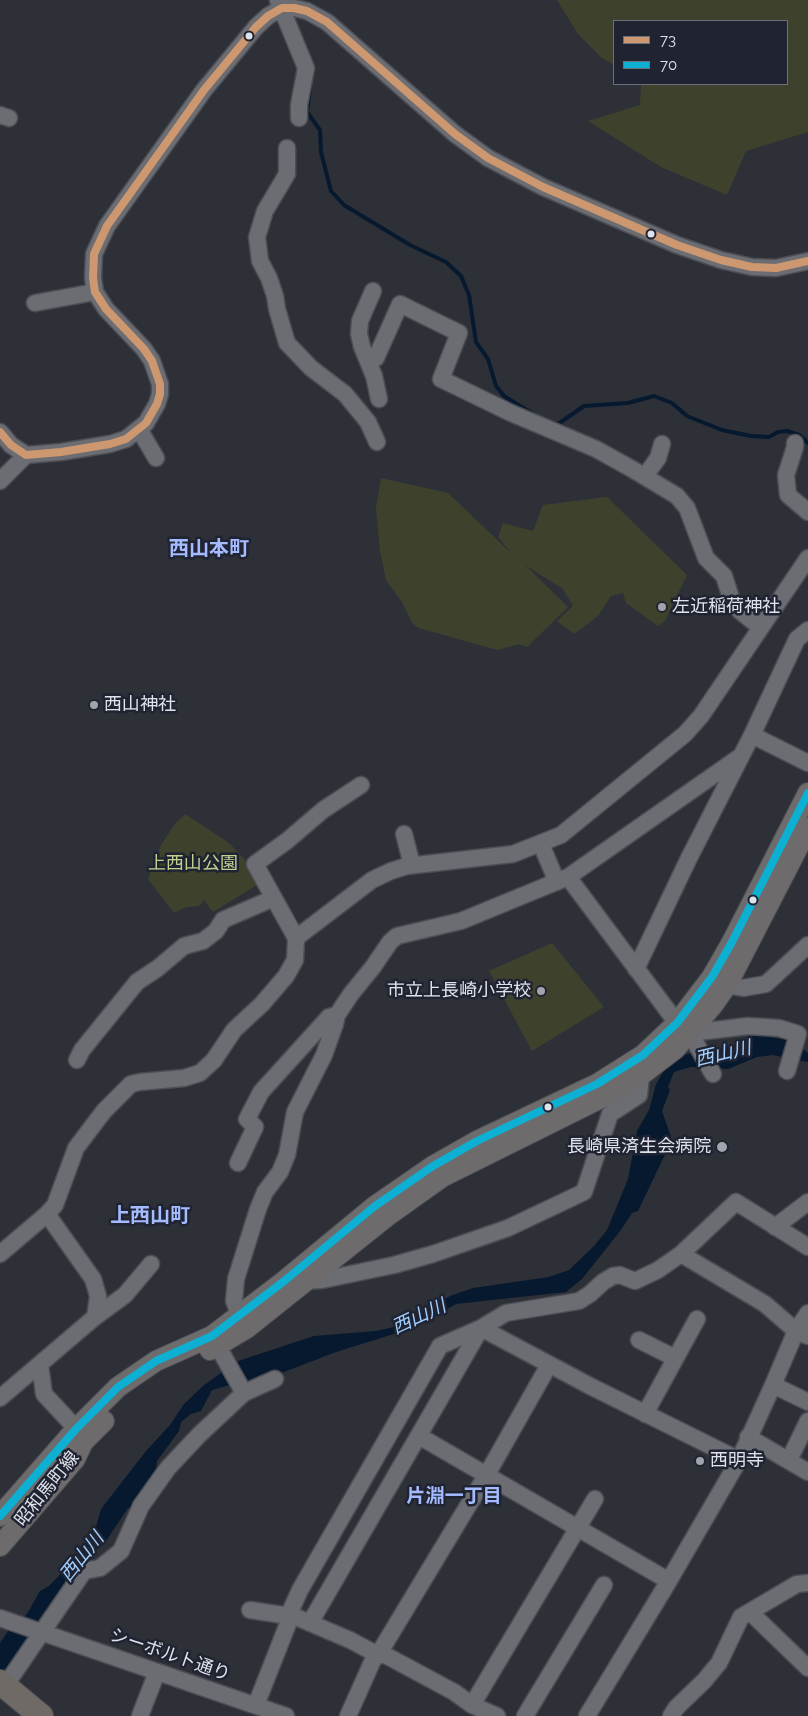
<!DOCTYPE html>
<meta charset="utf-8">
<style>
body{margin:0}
#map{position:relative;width:808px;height:1716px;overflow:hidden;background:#2e3038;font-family:Raleway,sans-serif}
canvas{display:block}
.legend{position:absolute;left:613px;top:20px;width:175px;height:65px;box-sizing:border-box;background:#202432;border:1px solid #6c707c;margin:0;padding:6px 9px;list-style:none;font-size:15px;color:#dfe2eb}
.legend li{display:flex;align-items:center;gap:10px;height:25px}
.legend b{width:25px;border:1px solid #6c707c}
</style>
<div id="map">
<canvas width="808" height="1716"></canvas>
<ul class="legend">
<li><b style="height:6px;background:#cd976f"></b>73</li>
<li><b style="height:6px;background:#0dafd3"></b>70</li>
</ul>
</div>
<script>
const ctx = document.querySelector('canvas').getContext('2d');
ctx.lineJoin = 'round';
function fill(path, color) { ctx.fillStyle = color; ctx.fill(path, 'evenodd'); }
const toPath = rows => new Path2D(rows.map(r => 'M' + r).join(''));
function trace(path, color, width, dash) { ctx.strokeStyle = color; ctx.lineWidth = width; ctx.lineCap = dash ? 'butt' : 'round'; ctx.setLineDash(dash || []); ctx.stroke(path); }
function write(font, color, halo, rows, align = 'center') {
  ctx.font = font + ' Raleway,"Noto Sans JP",sans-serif'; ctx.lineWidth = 5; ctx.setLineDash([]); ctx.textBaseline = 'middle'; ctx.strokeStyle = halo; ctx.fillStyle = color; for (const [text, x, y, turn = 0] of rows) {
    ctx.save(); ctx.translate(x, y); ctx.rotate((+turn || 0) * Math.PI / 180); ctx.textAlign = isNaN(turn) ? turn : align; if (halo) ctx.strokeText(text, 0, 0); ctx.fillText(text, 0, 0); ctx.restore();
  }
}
const green = toPath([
 [557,0,808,0,808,132,746,151,727,195,661,167,588,121,640,105,641,84,787,84,787,21,614,21,614,65,602,58,578,34],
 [381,478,448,493,512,554,498,537,503,523,533,531,543,505,607,497,687,575,665,621,658,626,626,603,623,593,611,596,598,616,574,634,557,621,573,606,563,589,525,565,568,607,527,647,519,644,497,650,419,628,412,623,402,602,386,580,380,551,376,508],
 [185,814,229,843,251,866,260,883,213,912,204,900,199,906,186,907,174,913,148,879,161,845,174,825],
 [552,943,604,1007,532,1051,489,971]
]);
const water = toPath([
 [755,1035,790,1040,808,1053,808,1062,772,1055,757,1057,728,1069,691,1067,674,1072,668,1087,670,1090,662,1111,672,1140,638,1211,632,1213,621,1230,582,1279,566,1292,456,1304,427,1321,400,1332,336,1352,235,1391,230,1385,212,1390,201,1411,191,1414,181,1422,179,1431,157,1461,155,1476,135,1507,128,1508,104,1544,98,1547,81,1568,0,1686,0,1643,8,1631,27,1614,40,1591,49,1586,79,1555,93,1537,101,1509,146,1451,170,1425,184,1404,204,1385,238,1361,314,1336,376,1331,394,1327,406,1322,450,1296,473,1288,549,1277,569,1270,594,1246,607,1230,628,1179,637,1131,649,1110,656,1084,666,1067,687,1054,731,1047]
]);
const stream = toPath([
 [310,89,307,112,320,130,321,152,331,191,344,205,410,245,446,262,461,276,469,295,476,342,488,359,496,386,504,396,533,414],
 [553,423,558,424,584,406,628,403,654,396,672,403,687,416,722,430,751,436,769,437,778,432,787,431,799,435,808,443]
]);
const minor = toPath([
 [278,0,306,68,299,105,299,118],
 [0,115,9,118],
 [287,148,287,174,265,211,257,237,260,261,269,278,275,296,277,309,287,343,311,368,345,394,368,422,377,442],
 [373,291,360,321,359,334,362,347,374,376,379,399],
 [35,303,95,292],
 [376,358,400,304,459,333,441,379,511,413,596,449,632,469,677,496,687,508,706,558,724,576,731,598,739,610,760,627],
 [139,429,156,458],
 [0,432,11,445,26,455,61,452,110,444,126,439,146,423,157,404,160,394,160,384,152,361,144,349,106,309,95,292,93,278,94,254,107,226,204,90,256,27,268,16,282,8,294,8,307,11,327,22,455,134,488,158,543,187,677,245,721,260,752,267,776,268,808,261],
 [795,443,795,447,786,475,788,495,808,512],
 [645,476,658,458,662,444],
 [0,481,26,455],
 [752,735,808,763],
 [404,834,412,865],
 [541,844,557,882],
 [568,877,677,1023,690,1033,713,1074],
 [296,938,372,880,391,871,407,866,513,854,561,835,685,734,701,716,808,558],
 [636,969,689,858,752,735,797,639,808,630],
 [717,979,727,985,743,988,766,984,808,945],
 [690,1033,748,1026,779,1028,798,1034,787,1071],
 [77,1060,82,1050,137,982,158,968,184,946,203,941,216,931,223,920,274,898],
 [238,1163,255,1127,247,1119,261,1092,329,1017,337,1015],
 [775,1227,808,1202],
 [0,1254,47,1214,55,1205,76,1148,104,1111,131,1084,140,1082,184,1078,200,1073,214,1060,234,1030,262,1004,286,976,295,960,296,938,255,864,288,840,323,810,361,785],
 [681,1254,765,1304,796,1331,808,1336],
 [303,1281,322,1280,394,1265,433,1254,508,1228,584,1192,610,1114,639,1095,641,1075],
 [240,1315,234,1301,236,1279,258,1209,265,1192,280,1172,287,1155,295,1112,324,1055,335,1024,337,1015,351,994,373,967,390,942,397,936,461,921,568,877,741,756],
 [95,1317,125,1295,151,1264],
 [481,1328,590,1386,739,1460],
 [212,1336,244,1393,275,1379],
 [639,1340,675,1358],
 [40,1365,44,1394,84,1437],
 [773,1385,808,1402],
 [0,1398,95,1317,98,1296,93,1279,47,1214],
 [645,1414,697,1319],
 [419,1436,669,1581],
 [748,1437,808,1472],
 [789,1460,808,1421],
 [250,1610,296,1617,350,1640,378,1655,382,1654,387,1656,454,1692,472,1705,497,1716],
 [751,1613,808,1668],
 [0,1618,286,1716],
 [310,1623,481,1328],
 [5,1686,84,1571,100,1568,121,1551,141,1506,168,1468,199,1435,244,1393],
 [256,1705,291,1616,290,1612,300,1590,440,1346,481,1328,506,1313,579,1301,590,1294,603,1282,613,1276,620,1275,635,1281,658,1270,681,1254,736,1202,808,1247],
 [472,1705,595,1499],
 [140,1716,157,1672],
 [348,1716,373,1660,378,1655,486,1476,549,1365],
 [525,1716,604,1585],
 [587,1716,667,1584,739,1460,773,1385,796,1331,808,1313],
 [671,1716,676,1708,704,1681,719,1663,741,1617,797,1584,808,1583]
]);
const major = toPath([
 [210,1350,247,1328,390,1214,442,1177,605,1096,641,1075,675,1049,713,1005,727,985,808,828],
 [0,1516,76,1429,118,1387,156,1361,212,1336,283,1282,375,1206,433,1166,477,1141,597,1084,643,1055,677,1023,712,977,732,942,808,793],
 [0,1546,75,1459,83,1442,104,1421]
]);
const highway = toPath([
 [0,1682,41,1716]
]);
const bus1 = toPath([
 [0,432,11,445,26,455,61,452,110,444,126,439,146,423,157,404,160,394,160,384,152,361,144,349,106,309,95,292,93,278,94,254,107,226,204,90,256,27,268,16,282,8,294,8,307,11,327,22,455,134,488,158,543,187,677,245,721,260,752,267,776,268,808,261]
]);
const bus2 = toPath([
 [0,1516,76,1429,118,1387,156,1361,212,1336,283,1282,375,1206,433,1166,477,1141,597,1084,643,1055,677,1023,712,977,732,942,808,793]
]);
const markers = [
 [249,36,4.5,"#dfe2eb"],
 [651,234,4.5,"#dfe2eb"],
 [662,607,5,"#a1a4ac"],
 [94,705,5,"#a1a4ac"],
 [753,900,4.5,"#dfe2eb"],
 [541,991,5,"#a1a4ac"],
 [548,1107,4.5,"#dfe2eb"],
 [722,1147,6,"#a1a4ac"],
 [700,1461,5,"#a1a4ac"]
];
const poiNames = [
 ["左近稲荷神社",672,607],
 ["西山神社",104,705],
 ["市立上長崎小学校",531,991,"right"],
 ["長崎県済生会病院",711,1147,"right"],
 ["西明寺",710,1461]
];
const parkNames = [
 ["上西山公園",193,864]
];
const streetNames = [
 ["昭和馬町線",47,1489,-51],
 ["シーボルト通り",170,1655,19]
];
const waterNames = [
 ["西山川",723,1054,-13],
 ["西山川",419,1317,-25],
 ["西山川",82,1557,-51]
];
const neighbourhoodNames = [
 ["片淵一丁目",454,1496]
];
const quarterNames = [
 ["西山本町",209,549],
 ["上西山町",150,1216]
];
fill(green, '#3e422d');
fill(water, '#06192f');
trace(stream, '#06192f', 4);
trace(minor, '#4c4d54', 19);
trace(major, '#4c4d54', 22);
trace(highway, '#4c4d54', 26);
trace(minor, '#6b6d73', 16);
trace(major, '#6d6b6b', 20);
trace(highway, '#6f6a65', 24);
trace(bus1, '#cd976f', 8);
trace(bus2, '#0dafd3', 8);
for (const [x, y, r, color] of markers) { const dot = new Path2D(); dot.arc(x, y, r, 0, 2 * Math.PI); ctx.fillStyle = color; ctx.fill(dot); trace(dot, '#202432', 2); }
write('18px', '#dfe2eb', '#202432', poiNames, 'left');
write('18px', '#c2cf91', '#202432', parkNames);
write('18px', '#dfe2eb', '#202432', streetNames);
write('italic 19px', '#a0cdfd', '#202432', waterNames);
write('bold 19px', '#a5bbff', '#202432', neighbourhoodNames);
write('bold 20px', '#a5bbff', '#202432', quarterNames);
</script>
